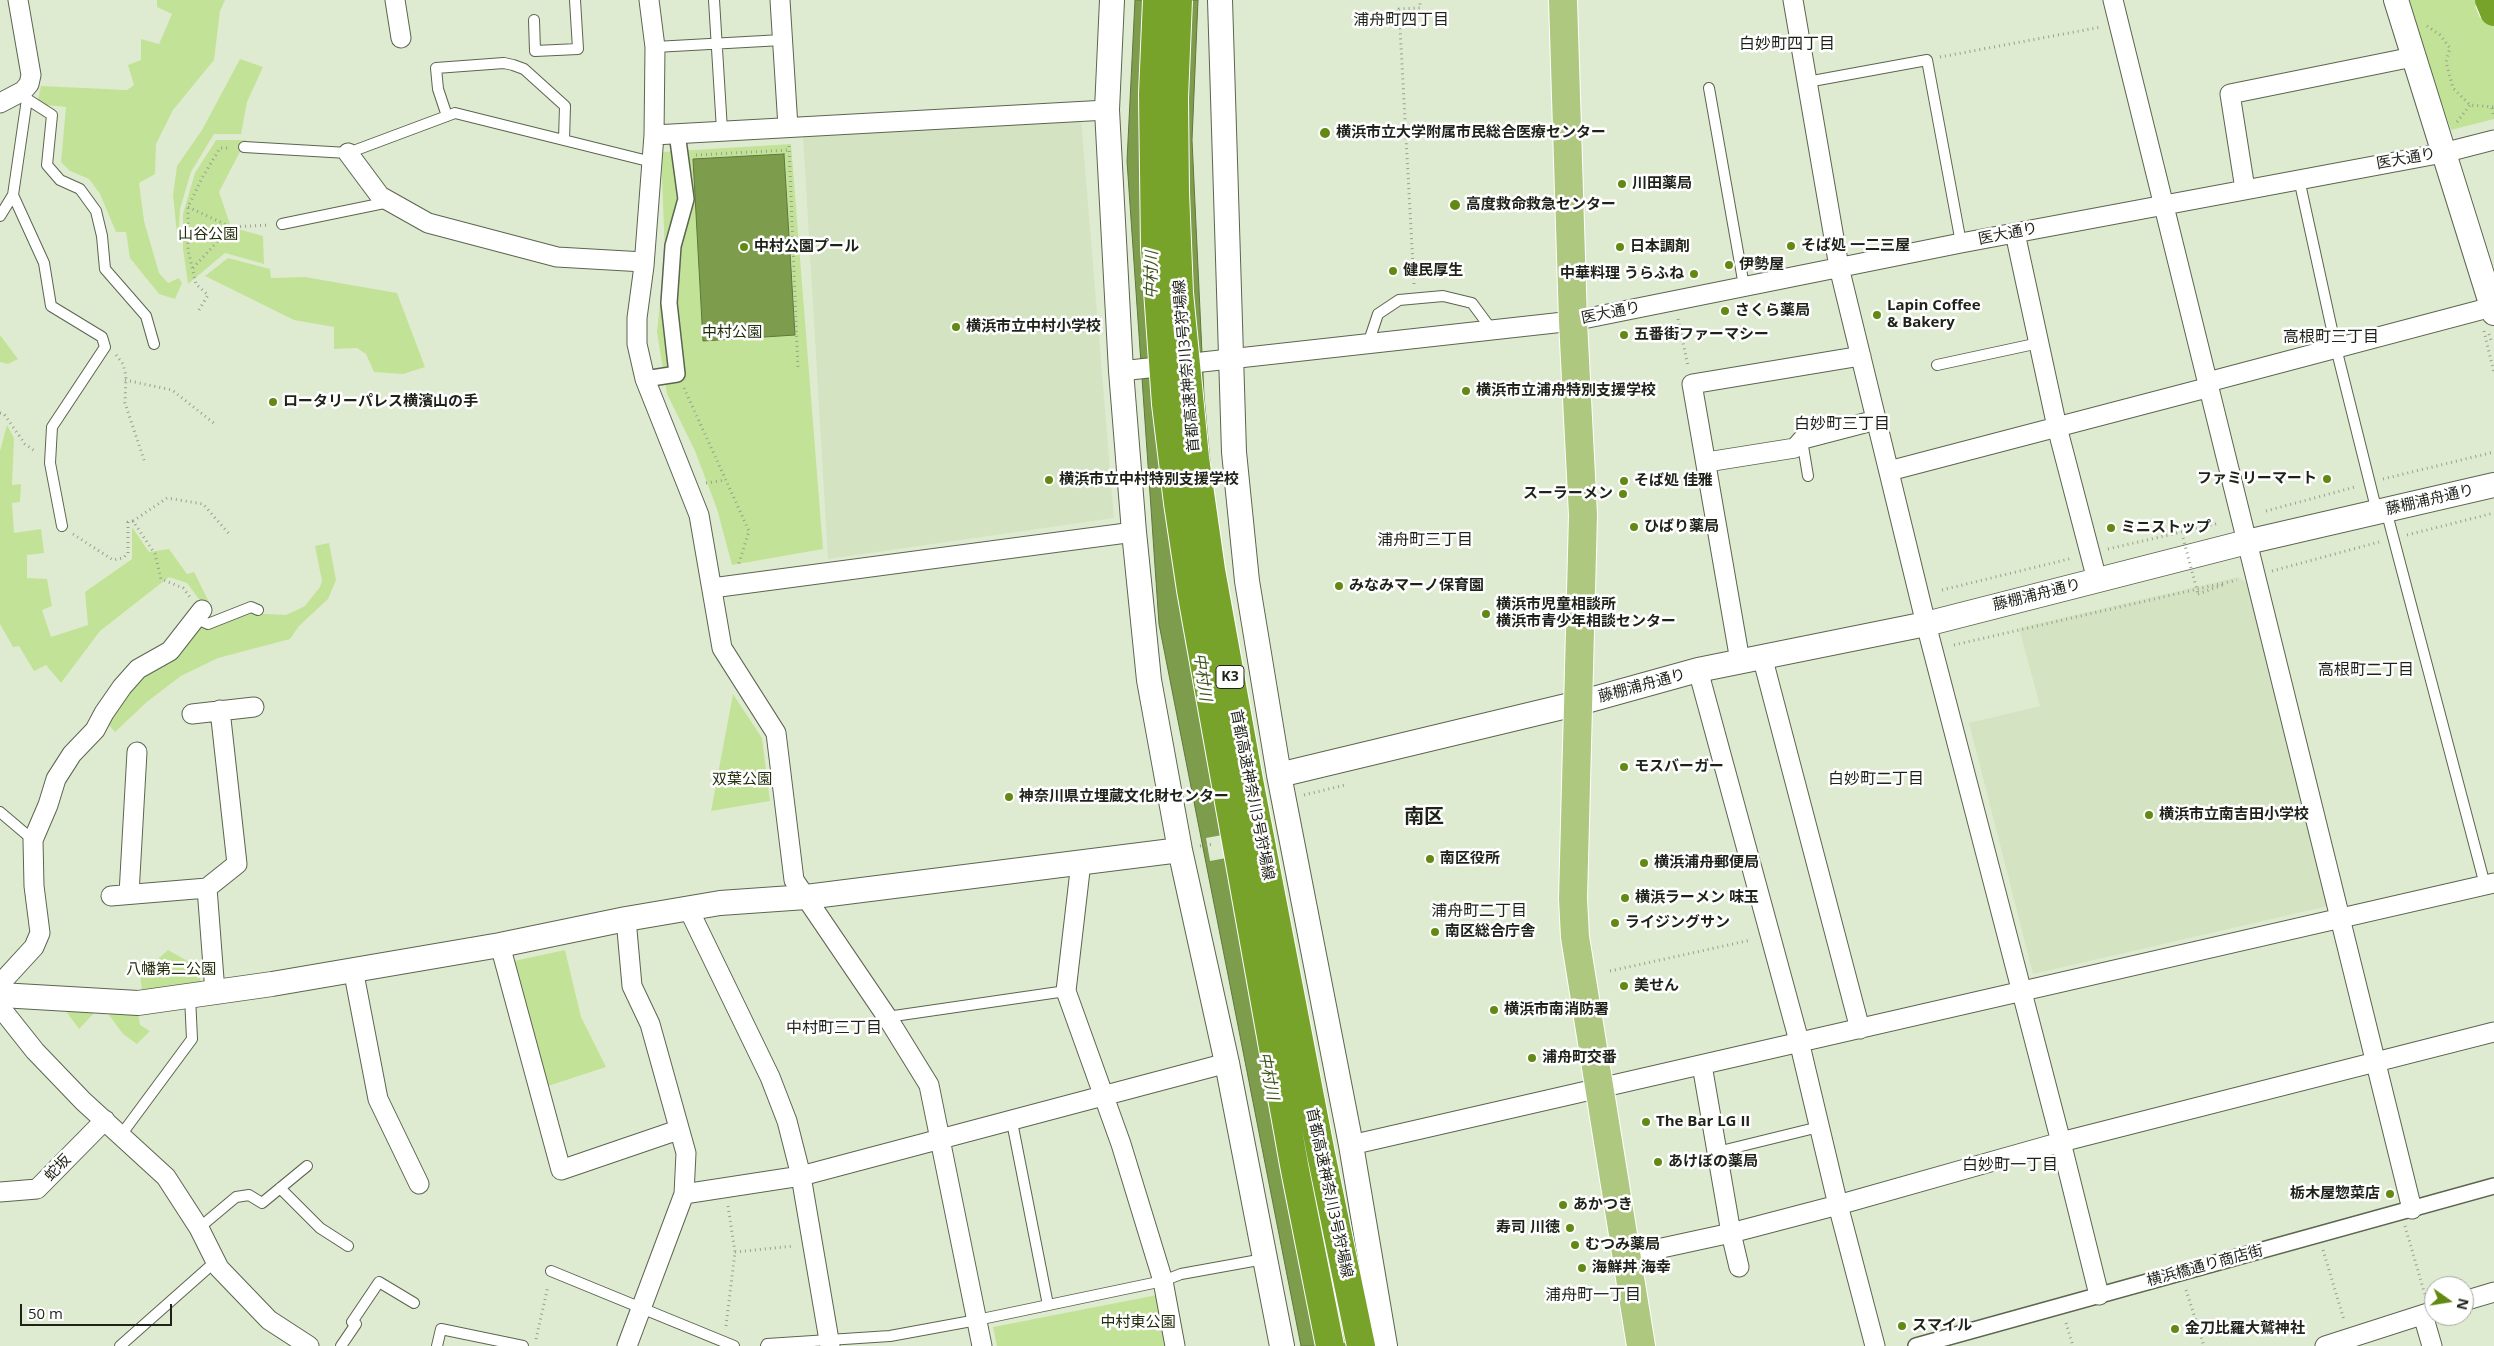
<!DOCTYPE html>
<meta charset="utf-8">
<style>
body{margin:0}
#map{position:relative;width:2494px;height:1346px;overflow:hidden;background:#dfebd1;font-family:"Open Sans",sans-serif}
canvas{display:block}
.north{position:absolute;left:2424px;top:1276px;width:50px;height:50px;box-sizing:border-box;background:#fff;border:1px solid #a5a7a3;border-radius:50%;rotate:103deg;font-size:14px;font-weight:700;line-height:20px;text-align:center;color:#1e2219}
.north::after{content:'';display:block;margin:auto;width:18px;height:22px;background:#628912;clip-path:polygon(50% 0,100% 100%,50% 72%,0 100%)}
.scale{position:absolute;left:20px;top:1304px;width:152px;height:22px;box-sizing:border-box;border:2px solid #1e2219;border-top:0;padding-left:6px;font-size:15px;line-height:18px;white-space:nowrap;color:#1e2219;-webkit-text-stroke:4px #fff;paint-order:stroke}
</style>
<div id="map">
<canvas width="2494" height="1346"></canvas>
<div class="north">N</div>
<div class="scale">50 m</div>
</div>
<script>
const ctx = document.querySelector('canvas').getContext('2d');
ctx.lineJoin = 'round';
function fill(path, color) { ctx.fillStyle = color; ctx.fill(path, 'evenodd'); }
const toPath = rows => new Path2D(rows.map(r => 'M' + r).join(''));
function trace(path, color, width, dash) { ctx.strokeStyle = color; ctx.lineWidth = width; ctx.lineCap = dash ? 'butt' : 'round'; ctx.setLineDash(dash || []); ctx.stroke(path); }
function write(font, color, halo, rows, align = 'center') {
  ctx.font = font + ' "Open Sans","Noto Sans JP",sans-serif'; ctx.lineWidth = 5; ctx.setLineDash([]); ctx.textBaseline = 'middle'; ctx.strokeStyle = halo; ctx.fillStyle = color; for (const [text, x, y, turn = 0] of rows) {
    ctx.save(); ctx.translate(x, y); ctx.rotate((+turn || 0) * Math.PI / 180); ctx.textAlign = isNaN(turn) ? turn : align; if (halo) ctx.strokeText(text, 0, 0); ctx.fillText(text, 0, 0); ctx.restore();
  }
}
const built = toPath([
 [1081,120,1114,518,828,559,803,136],
 [2238,577,2247,583,2328,906,2033,974,1969,723,2040,706,2019,628]
]);
const green = toPath([
 [157,0,225,0,220,11,214,60,173,110,156,144,155,174,139,183,144,221,159,273,168,283,179,278,182,283,175,299,159,294,130,258,126,232,116,232,100,194,89,179,70,171,61,162,66,107,37,104,41,86,127,90,134,85,128,65,141,60,141,39,159,44,172,14,157,7],
 [2406,0,2494,0,2494,119,2451,130],
 [240,59,263,67,247,102,241,134,214,134,191,172,180,209,178,244,173,195,177,166,202,130],
 [216,140,246,140,219,192,231,227,263,236,264,264,225,253,188,284,183,249,183,214,195,173],
 [791,144,823,549,732,565,717,509,695,451,667,394,657,332,665,255,661,152],
 [228,258,270,269,271,278,305,277,397,293,425,367,403,374,374,372,366,354,357,348,334,349,334,327,294,320,205,276],
 [0,335,18,359,8,364,0,362],
 [7,425,14,438,12,485,21,484,20,502,12,503,14,533,41,529,44,553,27,555,27,578,47,579,52,606,42,610,51,637,88,625,85,592,132,559,132,527,149,552,169,549,187,574,194,572,212,608,207,610,187,583,169,577,100,631,61,683,46,665,34,671,19,646,13,647,0,624,0,451],
 [329,543,336,580,328,599,299,626,290,639,218,658,181,676,148,701,115,732,107,723,126,694,146,672,198,626,209,629,249,613,286,615,305,606,320,587,322,581,315,546],
 [733,694,762,738,770,801,711,811],
 [168,950,198,967,201,983,142,990,140,975],
 [565,950,581,1017,606,1067,548,1086,514,961],
 [65,1010,96,1011,79,1029],
 [117,1012,138,1012,140,1025,150,1031,137,1044,123,1034,109,1015],
 [1157,1295,1168,1346,997,1346,993,1327]
]);
const water = toPath([
 [1135,0,1198,0,1192,140,1204,396,1225,625,1359,1346,1301,1346,1159,624,1127,161,1135,0],
 [784,154,795,335,703,341,693,159,784,154]
]);
const pier = toPath([
 [1265,827,1270,850,1210,861,1206,838]
]);
const path = toPath([
 [2427,26,2440,35,2450,48,2446,62,2453,88,2470,105,2494,107],
 [1940,57,2101,27],
 [2492,108,2494,118],
 [2457,122,2470,105],
 [789,146,798,370],
 [696,155,789,150],
 [188,207,231,227],
 [193,268,231,227,269,225],
 [1414,284,1399,9,1420,8,1420,0],
 [199,310,208,295,196,284,188,250,188,207,202,178,220,148,231,148],
 [1678,319,1688,366],
 [2484,331,2494,373],
 [2489,334,2492,343],
 [116,355,123,364,126,376,125,403,145,463],
 [125,380,172,390,215,424],
 [684,388,749,531,738,566],
 [0,413,4,414,25,444,36,452],
 [2383,479,2494,452],
 [706,483,726,480],
 [2266,511,2355,487],
 [133,521,167,498,203,504,231,536],
 [73,534,113,560,123,558,128,553,128,522,133,521,155,554,161,579,183,588,190,597],
 [2407,535,2494,513],
 [2108,549,2220,523],
 [2272,571,2379,542],
 [1942,590,2073,558],
 [2198,594,2223,585],
 [1954,645,2237,580],
 [1304,795,1345,785],
 [1200,846,1214,844],
 [1610,971,1751,940],
 [2405,1226,2425,1295],
 [2323,1250,2344,1320],
 [735,1252,794,1246],
 [2186,1290,2204,1346],
 [2066,1323,2073,1346],
 [726,1326,735,1252,728,1206],
 [536,1339,548,1286]
]);
const service = toPath([
 [714,0,722,130],
 [534,20,535,51,578,49,575,0],
 [655,47,782,40],
 [1807,82,1927,60,1961,243],
 [1709,88,1744,286],
 [23,91,27,99,13,195,44,263,51,306,102,337,105,347,52,427,50,463,62,526],
 [27,99,52,115,47,165,60,180,80,189,96,211,102,236,105,269,146,316,154,344],
 [447,116,438,89,436,68,504,63,513,65,524,69,565,106,564,140],
 [244,147,348,153,455,113,652,162],
 [2299,179,2336,348,2377,512],
 [0,216,13,195],
 [282,224,389,202],
 [1368,344,1378,314,1399,300,1443,296,1472,303,1492,330],
 [1937,365,2039,343],
 [1796,448,1803,446,1808,476],
 [2386,510,2485,885],
 [195,618,208,624,251,607,258,610],
 [0,812,33,840],
 [887,1017,1066,991],
 [1012,1122,1048,1305],
 [121,1135,192,1039,190,996],
 [1717,1152,1819,1127],
 [280,1188,320,1228,348,1246],
 [199,1228,236,1197,249,1195,262,1203,307,1166],
 [551,1271,734,1346],
 [120,1346,216,1261],
 [341,1346,356,1324,352,1322,379,1282,414,1303],
 [437,1346,441,1329,523,1346],
 [766,1346,767,1344,890,1336,977,1320,1163,1281,1181,1274,1264,1259]
]);
const pedestrian = toPath([
 [645,379,677,374,669,303,673,246,686,199,677,133],
 [1916,1346,2494,1186]
]);
const minor = toPath([
 [395,0,401,38],
 [649,0,655,47,654,135,644,266,637,318,637,344,645,379,699,515,722,648,776,733,794,880,887,1017,929,1085,982,1346],
 [780,0,788,127],
 [2113,0,2412,1209],
 [0,103,23,91,29,84,31,75,18,0],
 [654,135,1107,110],
 [348,153,380,196,428,223,557,257,644,262],
 [2245,189,2230,94,2413,57],
 [2015,233,2057,427,2097,580],
 [1121,371,1573,321,1961,243,2443,153,2494,140],
 [2208,382,2492,307],
 [1707,462,1795,448,1803,439,1876,420],
 [1889,471,2210,387],
 [712,588,1134,532],
 [1762,656,1860,1029],
 [1740,661,1692,384,1861,356],
 [1698,670,1799,1041,1838,1205,1875,1346],
 [192,714,254,707],
 [1081,862,1066,991,1121,1144,1163,1281,1175,1346],
 [207,888,215,992],
 [129,894,137,752],
 [111,896,207,888,237,864,220,710],
 [688,908,770,1077,787,1121,801,1176,830,1346],
 [626,919,632,986,650,1024,686,1153,684,1194,627,1346],
 [500,945,561,1170,678,1130],
 [353,969,378,1099,419,1184],
 [0,984,34,947,40,933,34,886,33,840,48,805,56,779,72,754,95,730,104,713,122,687,138,669,170,651,202,610],
 [0,1007,35,1051,83,1101,166,1177,199,1228,219,1268,269,1320,309,1346],
 [1702,1065,1731,1233,1739,1267],
 [1351,1145,2494,883],
 [0,1192,37,1189,105,1120],
 [684,1194,801,1176,1227,1063],
 [1625,1256,1731,1233,1838,1205,2061,1142,1926,624,1839,267,1793,0],
 [2099,1295,2061,1142,2494,1032],
 [2464,1301,2494,1292],
 [2423,1315,2432,1346],
 [2325,1346,2434,1311]
]);
const tertiary = toPath([
 [1112,0,1107,110,1121,371,1134,532,1149,680,1180,850,1227,1063,1282,1346],
 [1220,0,1234,452,1247,581,1279,775,1351,1145,1385,1346],
 [2396,0,2494,313],
 [1279,775,1579,703,1698,670,1926,624,2247,542,2494,485],
 [0,995,138,1003,272,984,500,945,626,919,720,903,806,897,1180,850]
]);
const primary = toPath([
 [1563,0,1573,321,1583,515,1573,899,1575,937,1641,1346]
]);
const pathBridge = toPath([
 [2183,538,2198,594]
]);
const motorwayBridge = toPath([
 [1157,0,1153,94,1155,248,1166,404,1178,503,1191,590,1295,1170,1330,1346],
 [1178,0,1174,98,1175,192,1179,293,1195,458,1211,570,1249,780,1321,1154,1361,1346],
 [2489,0,2494,12]
]);
const markers = [
 [1325,133,6,"#628912"],
 [1622,184,5,"#628912"],
 [1455,205,6,"#628912"],
 [1791,246,5,"#628912"],
 [744,247,5,"#628912"],
 [1620,247,5,"#628912"],
 [1729,265,5,"#628912"],
 [1393,271,5,"#628912"],
 [1694,274,5,"#628912"],
 [1725,311,5,"#628912"],
 [1877,315,5,"#628912"],
 [956,327,5,"#628912"],
 [1624,335,5,"#628912"],
 [1466,391,5,"#628912"],
 [273,402,5,"#628912"],
 [2327,479,5,"#628912"],
 [1049,480,5,"#628912"],
 [1624,481,5,"#628912"],
 [1623,494,5,"#628912"],
 [1634,527,5,"#628912"],
 [2111,528,5,"#628912"],
 [1339,586,5,"#628912"],
 [1486,614,5,"#628912"],
 [1624,767,5,"#628912"],
 [1009,797,5,"#628912"],
 [2149,815,5,"#628912"],
 [1430,859,5,"#628912"],
 [1644,863,5,"#628912"],
 [1625,898,5,"#628912"],
 [1615,923,5,"#628912"],
 [1435,932,5,"#628912"],
 [1624,986,5,"#628912"],
 [1494,1010,5,"#628912"],
 [1532,1058,5,"#628912"],
 [1646,1122,5,"#628912"],
 [1658,1162,5,"#628912"],
 [2390,1194,5,"#628912"],
 [1563,1205,5,"#628912"],
 [1570,1228,5,"#628912"],
 [1575,1245,5,"#628912"],
 [1582,1268,5,"#628912"],
 [1902,1326,5,"#628912"],
 [2175,1329,5,"#628912"]
];
const shields = [
 [1230,677,28]
];
const shieldNames = [
 ["K3",1230,677]
];
const poiNames = [
 ["横浜市立大学附属市民総合医療センター",1336,133],
 ["川田薬局",1632,184],
 ["高度救命救急センター",1466,205],
 ["そば処 一二三屋",1801,246],
 ["中村公園プール",754,247],
 ["日本調剤",1630,247],
 ["伊勢屋",1739,265],
 ["健民厚生",1403,271],
 ["中華料理 うらふね",1684,274,"right"],
 ["Lapin Coffee",1887,306],
 ["& Bakery",1887,323],
 ["さくら薬局",1735,311],
 ["横浜市立中村小学校",966,327],
 ["五番街ファーマシー",1634,335],
 ["横浜市立浦舟特別支援学校",1476,391],
 ["ロータリーパレス横濱山の手",283,402],
 ["ファミリーマート",2317,479,"right"],
 ["横浜市立中村特別支援学校",1059,480],
 ["そば処 佳雅",1634,481],
 ["スーラーメン",1613,494,"right"],
 ["ひばり薬局",1644,527],
 ["ミニストップ",2121,528],
 ["みなみマーノ保育園",1349,586],
 ["横浜市児童相談所",1496,605],
 ["横浜市青少年相談センター",1496,622],
 ["モスバーガー",1634,767],
 ["神奈川県立埋蔵文化財センター",1019,797],
 ["横浜市立南吉田小学校",2159,815],
 ["南区役所",1440,859],
 ["横浜浦舟郵便局",1654,863],
 ["横浜ラーメン 味玉",1635,898],
 ["ライジングサン",1625,923],
 ["南区総合庁舎",1445,932],
 ["美せん",1634,986],
 ["横浜市南消防署",1504,1010],
 ["浦舟町交番",1542,1058],
 ["The Bar LG II",1656,1122],
 ["あけぼの薬局",1668,1162],
 ["栃木屋惣菜店",2380,1194,"right"],
 ["あかつき",1573,1205],
 ["寿司 川徳",1560,1228,"right"],
 ["むつみ薬局",1585,1245],
 ["海鮮丼 海幸",1592,1268],
 ["スマイル",1912,1326],
 ["金刀比羅大鷲神社",2185,1329]
];
const streetNames = [
 ["医大通り",2406,159,-10],
 ["医大通り",2008,234,-11],
 ["医大通り",1611,313,-11],
 ["首都高速神奈川3号狩場線",1187,366,-95],
 ["藤棚浦舟通り",2430,500,-13],
 ["藤棚浦舟通り",2037,595,-14],
 ["藤棚浦舟通り",1642,686,-15],
 ["首都高速神奈川3号狩場線",1252,795,79],
 ["蛇坂",58,1168,-46],
 ["首都高速神奈川3号狩場線",1329,1193,78],
 ["横浜橋通り商店街",2205,1266,-15]
];
const parkNames = [
 ["山谷公園",208,235],
 ["中村公園",732,333],
 ["双葉公園",742,780],
 ["八幡第二公園",171,970],
 ["中村東公園",1138,1323]
];
const neighbourhoodNames = [
 ["浦舟町四丁目",1401,20],
 ["白妙町四丁目",1787,44],
 ["高根町三丁目",2331,337],
 ["白妙町三丁目",1842,424],
 ["浦舟町三丁目",1425,540],
 ["高根町二丁目",2366,670],
 ["白妙町二丁目",1876,779],
 ["浦舟町二丁目",1479,911],
 ["中村町三丁目",834,1028],
 ["白妙町一丁目",2010,1165],
 ["浦舟町一丁目",1593,1295]
];
const waterNames = [
 ["中村川",1152,275,-89],
 ["中村川",1202,677,82],
 ["中村川",1268,1076,79]
];
const districtNames = [
 ["南区",1424,817]
];
fill(built, '#d4e4c2');
fill(green, '#c2e397');
fill(water, '#7d9d4c');
trace(water, '#60783d', 1);
fill(pier, '#dfebd1');
trace(service, '#5b654f', 12);
trace(pedestrian, '#5b654f', 18);
trace(minor, '#5b654f', 21);
trace(tertiary, '#5b654f', 26);
trace(primary, '#fff', 30);
trace(path, '#97a08d', 3, [1, 4]);
trace(service, '#fff', 10);
trace(pedestrian, '#fff', 15);
trace(minor, '#fff', 19);
trace(tertiary, '#fff', 24);
trace(primary, '#aec87f', 28);
trace(motorwayBridge, '#fff', 30, []);
trace(pathBridge, '#97a08d', 3, [1, 4]);
trace(motorwayBridge, '#78a32a', 28);
for (const [x, y, r, color] of markers) { const dot = new Path2D(); dot.arc(x, y, r, 0, 2 * Math.PI); ctx.fillStyle = color; ctx.fill(dot); trace(dot, '#fff', 2); }
for (const [x, y, w] of shields) { const box = new Path2D(); box.roundRect(x - w / 2, y - 11.5, w, 23, 4); ctx.fillStyle = '#fff'; ctx.fill(box); trace(box, '#1e2219', 1); }
write('bold 14px', '#1e2219', null, shieldNames);
write('bold 15px', '#1e2219', '#fff', poiNames, 'left');
write('15px', '#1e2219', '#fff', streetNames);
write('15px', '#222f0d', '#fff', parkNames);
write('16px', '#1e2219', '#fff', neighbourhoodNames);
write('italic 16px', '#3f551b', '#fff', waterNames);
write('bold 20px', '#1e2219', '#fff', districtNames);
</script>
